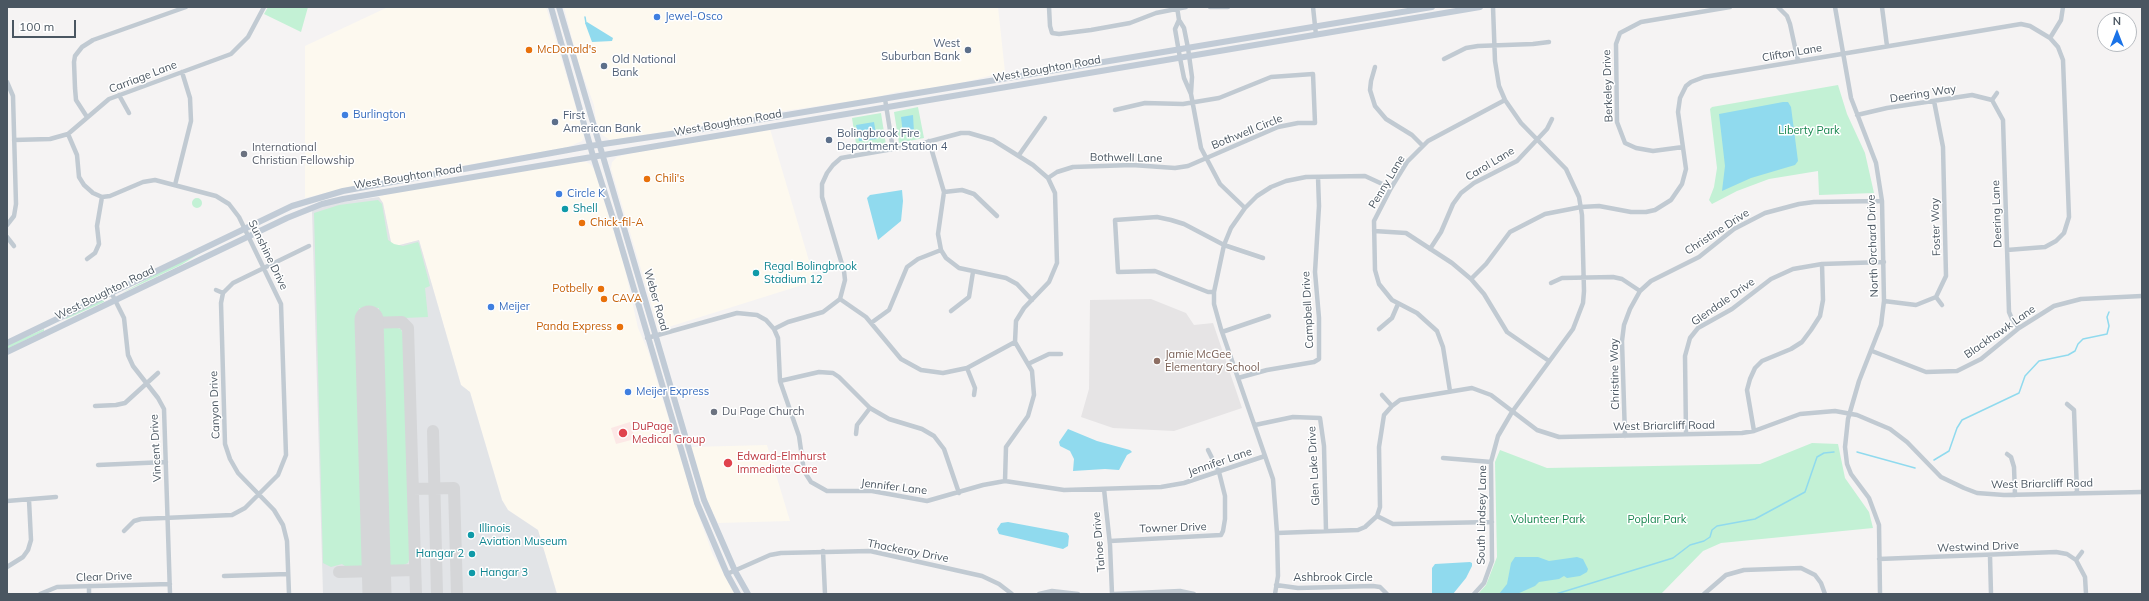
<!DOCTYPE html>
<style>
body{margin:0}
#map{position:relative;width:2149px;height:601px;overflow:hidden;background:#f5f3f3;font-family:Mulish,sans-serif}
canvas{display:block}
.frame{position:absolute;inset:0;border:8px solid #4a5661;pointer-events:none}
.north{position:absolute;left:2097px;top:12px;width:40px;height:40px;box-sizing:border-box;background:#fff;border:1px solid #b7bbc0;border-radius:50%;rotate:0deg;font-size:11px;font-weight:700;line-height:16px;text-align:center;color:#4a5661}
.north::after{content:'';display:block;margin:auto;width:14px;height:18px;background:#1a73e8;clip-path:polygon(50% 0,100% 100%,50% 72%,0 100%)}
.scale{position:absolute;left:12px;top:20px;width:64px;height:18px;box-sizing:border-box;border:2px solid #4a5661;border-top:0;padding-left:5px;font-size:12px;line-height:14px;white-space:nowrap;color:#4a5661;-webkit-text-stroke:3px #fff;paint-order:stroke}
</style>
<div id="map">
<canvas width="2149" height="601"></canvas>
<div class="frame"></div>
<div class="north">N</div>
<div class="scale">100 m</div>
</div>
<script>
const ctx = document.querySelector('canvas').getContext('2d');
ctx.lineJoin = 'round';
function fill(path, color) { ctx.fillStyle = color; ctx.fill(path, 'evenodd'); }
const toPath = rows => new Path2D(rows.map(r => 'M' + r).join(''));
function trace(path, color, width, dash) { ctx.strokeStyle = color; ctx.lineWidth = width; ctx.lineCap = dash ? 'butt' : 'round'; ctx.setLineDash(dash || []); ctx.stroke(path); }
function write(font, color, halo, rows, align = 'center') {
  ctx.font = font + ' Mulish,sans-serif'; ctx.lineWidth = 3; ctx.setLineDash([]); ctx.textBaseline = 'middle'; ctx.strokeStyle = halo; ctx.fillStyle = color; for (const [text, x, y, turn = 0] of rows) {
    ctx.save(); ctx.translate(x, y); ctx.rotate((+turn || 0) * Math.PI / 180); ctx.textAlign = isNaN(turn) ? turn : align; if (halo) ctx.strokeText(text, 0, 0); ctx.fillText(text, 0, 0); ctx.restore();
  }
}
const commercial = toPath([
 [388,7,546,7,581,125,584,137,582,141,568,147,371,182,305,198,305,46],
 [564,7,998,7,1005,72,953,85,897,92,873,98,770,113,746,119,610,140,601,134,596,121,594,105,578,62],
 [770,129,815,281,659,330,611,168,612,162,617,157,632,153],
 [577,162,586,162,590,164,594,169,624,265,638,328,648,351,695,506,713,555,736,594,557,594,538,530,508,510,502,500,470,392,461,385,419,240,392,247,384,208,377,197,398,191],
 [767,445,790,521,718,523,706,498,691,447]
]);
const education = toPath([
 [1151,299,1186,313,1194,325,1213,323,1242,408,1174,431,1113,428,1081,417,1089,389,1090,300]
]);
const medical = toPath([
 [630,422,635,439,616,444,611,428]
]);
const airport = toPath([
 [379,197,383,203,392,247,419,240,461,385,470,392,502,500,508,510,538,530,557,594,323,594,312,210,328,204]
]);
const green = toPath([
 [268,7,308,7,301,32,264,14],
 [1838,85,1847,114,1865,153,1874,193,1819,195,1818,171,1769,179,1737,191,1712,204,1709,200,1714,187,1717,168,1710,109,1712,107],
 [918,107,924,138,899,143,894,112],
 [881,113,886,145,857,150,852,118],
 '192 203a5 5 0 1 1 10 0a5 5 0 1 1-10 0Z',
 [378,200,382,204,388,240,394,244,403,246,418,242,419,244,430,286,425,288,428,317,379,319,379,308,359,308,367,563,361,566,348,568,342,564,331,567,323,563,314,213,339,205],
 [205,250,181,265,122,293,171,266],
 [104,299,104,302,66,319,65,318],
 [390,326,401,329,404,339,406,359,411,554,408,563,399,567,385,564,378,330],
 [44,329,44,331,7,349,7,345],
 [1812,443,1838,444,1845,478,1869,512,1873,528,1721,543,1703,551,1661,594,1478,594,1486,585,1497,557,1495,462,1500,450,1547,468,1760,464]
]);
const water = toPath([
 [587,22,613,38,612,41,592,42,585,23],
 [1783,102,1788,102,1791,107,1798,161,1795,165,1751,178,1722,191,1725,166,1719,114],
 [913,115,914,132,903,134,901,117],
 [874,122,877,139,859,141,856,125],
 [902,190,903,201,901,221,878,240,867,198,870,195],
 [1068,429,1097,441,1130,450,1132,452,1127,455,1119,470,1105,469,1073,471,1074,459,1070,451,1060,446,1059,442],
 [1008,522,1067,533,1069,536,1068,546,1063,549,999,534,997,529,1001,523],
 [1515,557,1538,557,1549,561,1577,557,1583,559,1588,569,1587,572,1580,576,1567,578,1564,576,1559,579,1539,582,1535,586,1517,594,1499,594,1507,584,1511,563],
 [1470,562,1472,563,1472,566,1466,578,1453,594,1432,594,1432,568,1435,564]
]);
const stream = toPath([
 [585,17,586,23],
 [1857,452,1915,468],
 [1934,460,1949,451,1957,428,1962,420,2019,393,2025,376,2039,361,2068,355,2075,351,2078,344,2083,339,2107,334,2109,326,2107,317,2109,312],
 [1556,594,1673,558,1690,545,1704,541,1710,537,1712,530,1717,526,1755,519,1805,492,1817,457,1824,453,1834,452]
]);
const taxiway = toPath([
 [369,323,402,322,408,328,416,594],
 [433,431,437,594],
 [413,489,454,488,457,594],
 [339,572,415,570]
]);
const runway = toPath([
 [369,320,377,594]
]);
const street = toPath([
 [1049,7,1050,26,1052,33,1059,34,1091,30,1130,23,1156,13,1186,7],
 [1177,7,1179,20,1184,28,1188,48,1192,77,1191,93],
 [1210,7,1228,7],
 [1313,7,1316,35],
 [1778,7,1787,16,1790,24,1798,61],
 [1835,7,1851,98,1876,163,1882,201,1884,301,1881,325,1859,381,1848,419,1845,447,1847,464,1851,474,1869,498,1879,525,1880,594],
 [1882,7,1887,46],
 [1179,20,1175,29,1180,58,1184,78,1191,94,1201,148,1220,184,1245,208],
 [2050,38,2061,20,2063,7],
 [1444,59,1466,48,1478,46,1533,44,1549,42],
 [1375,67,1371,81,1370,90,1375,106,1386,119,1412,135,1423,146],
 [7,82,13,96,16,204,14,216,7,225],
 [119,95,129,113],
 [885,99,893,149],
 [1992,100,2003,120,2009,312,2012,319,2019,328],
 [1992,100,1997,93],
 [1857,115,1887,108,1972,95,1992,100],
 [87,117,76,100,75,88,74,62,75,56,82,47,93,40,186,7],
 [68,134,77,155,79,177,84,185,93,193,102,197,110,196,143,182,155,180,216,196,229,204,239,217,281,304,286,455,278,475,245,508,232,515,141,519,134,521,124,531],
 [14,140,50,139,68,134,109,99,231,54,248,37,264,7],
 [929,141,944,192,938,234,941,250,946,258,959,268,1006,278,1017,284,1032,300],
 [1683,147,1653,151,1636,148,1625,143,1617,122,1616,44,1620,33,1641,22,1730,7],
 [1019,155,1045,118],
 [1048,178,1057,172,1073,167,1132,165,1175,168,1188,166,1278,127,1298,123,1315,123,1313,74,1271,77,1219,98,1183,104,1145,103,1115,110],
 [175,185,191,121,190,98,182,72],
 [944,192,962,190,974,194,997,216],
 [1374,231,1406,233,1452,263,1471,279,1484,294,1507,332,1549,361],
 [7,237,14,246],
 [1430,249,1441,232,1453,204,1461,193,1474,183,1517,161,1547,129,1552,119],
 [87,259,95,253,99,244,97,226,102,197],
 [1471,279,1486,264,1510,232,1545,214,1581,207,1599,206,1631,212,1646,212,1655,210,1671,200,1682,184,1686,169,1678,112,1680,98,1686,86,1691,82,1704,77,2021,24,2030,26,2050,38,2058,47,2063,60,2069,217,2064,233,2056,241,2045,247,2007,250],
 [1551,283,1562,278,1613,277,1622,279,1640,291],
 [216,290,223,293],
 [111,292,124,318,128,355,133,366,158,398,164,409,170,594],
 [1214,292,1208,292,1155,271,1118,272,1115,220,1157,217,1171,220,1184,224,1224,245,1263,258],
 [1936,297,1942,305],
 [840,299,866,317,901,359,921,370,943,373,967,368,1015,342],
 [1884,301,1916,305,1936,297,1946,276,1943,147,1934,101],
 [951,311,969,297,973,272],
 [871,323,889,310,907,267,918,259,941,250],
 [774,329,788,322,823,312,840,299,845,280,844,271,822,197,822,184,827,173,833,165,841,158,916,145,961,133,969,133,993,140,1033,165,1048,178,1055,193,1057,263,1049,282,1024,308,1016,321,1015,342,1032,371,1034,395,1028,416,1006,447,1005,481],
 [1379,329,1392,318,1398,304],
 [1222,332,1269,316],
 [647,338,737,313,757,315,766,320,774,329,778,338,780,381,799,436,804,471,811,482,827,491,872,491,927,501,983,485,1005,481,1064,490,1161,487,1184,483,1265,456],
 [1872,351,1926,372,1957,371,1981,359,2019,328,2054,306,2081,299,2142,296],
 [1028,364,1049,354,1061,354],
 [967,368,975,388,974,395],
 [1238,378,1267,370,1314,362,1319,359,1319,318,1315,272,1319,206,1318,177],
 [780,381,819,372,833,373,839,377,870,408,889,419,922,429,934,436,944,449,959,493],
 [1450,391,1443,347,1437,331,1417,313,1392,300,1379,284,1375,270,1374,221,1391,188,1407,162,1428,141,1505,100],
 [1382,395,1392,406],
 [2067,404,2074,410,2077,493],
 [95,406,116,405,125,403,158,373],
 [1255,425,1293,417,1320,418,1324,446,1326,531],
 [1754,431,1747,390,1750,379,1755,368,1762,361,1791,349,1802,342,1811,330,1820,316,1823,300,1822,264],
 [856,434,857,425,870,408],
 [1686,434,1685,356,1690,338,1698,328,1732,309,1771,279,1793,269,1822,264,1884,262],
 [1625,436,1622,341,1624,325,1630,309,1640,291,1651,281,1699,257,1734,229,1765,213,1799,204,1814,202,1882,201],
 [2007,454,2011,457,2014,467,2015,495],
 [1443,458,1491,462],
 [98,465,166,462],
 [1104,489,1110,545,1112,594],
 [7,501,56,497],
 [1377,516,1393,524,1492,522],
 [1277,533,1358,530,1365,527,1377,516,1380,507,1379,447,1384,415,1392,406,1400,400,1472,388,1491,395,1537,430,1559,437,1742,433,1754,431,1800,414,1835,411,1857,415,1890,429,1907,442,1941,477,1964,488,1977,493,2004,495,2142,492],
 [1110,541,1221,535,1223,531,1225,519,1225,496,1219,472,1208,450],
 [823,551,825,594],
 [1990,556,1991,594],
 [1879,559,2056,552,2067,554,2076,560,2085,577,2086,594],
 [2076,560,2082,552],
 [7,567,23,557,28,550,31,540,29,500],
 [727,574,770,555,781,553,870,551,982,576,999,584,1012,594],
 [224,576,288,574],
 [1276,585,1298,588,1373,586,1380,587,1387,594],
 [89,586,89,594],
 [40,594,57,587,170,584],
 [289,594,287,541,283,525,274,510,238,473,230,459,225,444,221,303,223,293,233,283,309,246],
 [1039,594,1052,591,1078,594],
 [1114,594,1180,591,1194,594],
 [1275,594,1278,576,1277,533,1273,479,1221,329,1214,304,1214,292,1224,245,1231,228,1245,208,1257,196,1271,187,1286,181,1306,177,1365,176,1391,188],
 [1474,594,1484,583,1492,561,1491,462,1498,436,1512,412,1573,329,1583,303,1584,291,1582,215,1579,197,1566,169,1521,123,1505,100,1499,86,1495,61,1493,7],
 [1704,594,1726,575,1744,570,1801,568,1815,575,1821,583,1825,594]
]);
const secondary = toPath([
 [551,7,593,156,616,228,697,503,727,574,738,594],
 [559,7,704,500,735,571,748,594],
 [7,343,292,206,343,191,590,146,691,131,1432,7],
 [7,352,287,218,322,204,343,199,1480,7]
]);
const markers = [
 [657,17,4,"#3f7fe0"],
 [529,50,4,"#e8710a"],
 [968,50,4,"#5c6f8a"],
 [604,66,4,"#5c6f8a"],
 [345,115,4,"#3f7fe0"],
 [555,122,4,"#5c6f8a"],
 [829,140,4,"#5c6f8a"],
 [244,154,4,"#6b7280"],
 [647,179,4,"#e8710a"],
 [559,194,4,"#3f7fe0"],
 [565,209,4,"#0f9aa8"],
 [582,223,4,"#e8710a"],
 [756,273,4,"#0f9aa8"],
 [601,289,4,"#e8710a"],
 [604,299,4,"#e8710a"],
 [491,307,4,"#3f7fe0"],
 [620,327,4,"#e8710a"],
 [1157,361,4,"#8d6e63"],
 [628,392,4,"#3f7fe0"],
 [714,412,4,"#6b7280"],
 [623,433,5,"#e0444e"],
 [728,463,5,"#e0444e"],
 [471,535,4,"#0f9aa8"],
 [472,554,4,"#0f9aa8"],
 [472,573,4,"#0f9aa8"]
];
const shopNames = [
 ["Jewel-Osco",665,17],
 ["Burlington",353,115],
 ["Circle K",567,194],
 ["Meijer",499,307],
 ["Meijer Express",636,392]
];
const serviceNames = [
 ["West",960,44,"right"],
 ["Suburban Bank",960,57,"right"],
 ["Old National",612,60],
 ["Bank",612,73],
 ["First",563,116],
 ["American Bank",563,129],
 ["Bolingbrook Fire",837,134],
 ["Department Station 4",837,147]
];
const foodNames = [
 ["McDonald's",537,50],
 ["Chili's",655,179],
 ["Chick-fil-A",590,223],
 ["Potbelly",593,289,"right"],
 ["CAVA",612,299],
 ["Panda Express",612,327,"right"]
];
const streetNames = [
 ["Clifton Lane",1792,53,-10],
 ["West Boughton Road",1047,69,-10],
 ["Carriage Lane",143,77,-21],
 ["Berkeley Drive",1608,86,-92],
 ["Deering Way",1923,94,-9],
 ["West Boughton Road",728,123,-10],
 ["Bothwell Circle",1247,132,-22],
 ["Bothwell Lane",1126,158,1],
 ["Carol Lane",1490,164,-31],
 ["West Boughton Road",408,177,-9],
 ["Penny Lane",1387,182,-59],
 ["Deering Lane",1997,214,-92],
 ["Foster Way",1936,227,-92],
 ["Christine Drive",1717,232,-33],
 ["North Orchard Drive",1873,246,-92],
 ["Sunshine Drive",268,255,64],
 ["West Boughton Road",105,293,-26],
 ["Weber Road",656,300,74],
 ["Glendale Drive",1723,302,-35],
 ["Campbell Drive",1308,310,-93],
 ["Blackhawk Lane",2000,332,-35],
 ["Christine Way",1615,374,-91],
 ["Canyon Drive",215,405,-92],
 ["West Briarcliff Road",1664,426,-1],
 ["Vincent Drive",156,448,-93],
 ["Jennifer Lane",1220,462,-19],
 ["Glen Lake Drive",1314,466,-93],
 ["West Briarcliff Road",2042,484,-1],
 ["Jennifer Lane",894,487,7],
 ["South Lindsey Lane",1482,515,-89],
 ["Towner Drive",1173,528,-2],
 ["Tahoe Drive",1099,542,-95],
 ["Westwind Drive",1978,547,-2],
 ["Thackeray Drive",908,551,11],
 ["Clear Drive",104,577,-2],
 ["Ashbrook Circle",1333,578]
];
const parkNames = [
 ["Liberty Park",1809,131],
 ["Volunteer Park",1548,520],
 ["Poplar Park",1657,520]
];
const worshipNames = [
 ["International",252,148],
 ["Christian Fellowship",252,161],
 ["Du Page Church",722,412]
];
const cultureNames = [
 ["Shell",573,209],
 ["Regal Bolingbrook",764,267],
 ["Stadium 12",764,280],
 ["Illinois",479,529],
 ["Aviation Museum",479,542],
 ["Hangar 2",464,554,"right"],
 ["Hangar 3",480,573]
];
const educationNames = [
 ["Jamie McGee",1165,355],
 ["Elementary School",1165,368]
];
const healthNames = [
 ["DuPage",632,427],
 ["Medical Group",632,440],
 ["Edward-Elmhurst",737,457],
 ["Immediate Care",737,470]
];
fill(commercial, '#fdf9ef');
fill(education, '#e6e4e5');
fill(medical, '#fce8e6');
fill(airport, '#e2e4e7');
fill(green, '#c3f1d5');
fill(water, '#90daee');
trace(stream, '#90daee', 1.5);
trace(taxiway, '#d5d6d8', 12);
trace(runway, '#d5d6d8', 29);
trace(street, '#c1cad2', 4.5);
trace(secondary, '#c1cbd6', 6);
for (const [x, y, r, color] of markers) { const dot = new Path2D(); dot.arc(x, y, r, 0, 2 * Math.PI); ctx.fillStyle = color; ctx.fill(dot); trace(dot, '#fff', 1.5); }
write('11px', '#366cbe', '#fff', shopNames, 'left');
write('11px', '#4e5e75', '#fff', serviceNames, 'left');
write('11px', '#c56008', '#fff', foodNames, 'left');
write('11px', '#4a5661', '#fff', streetNames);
write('11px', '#17864f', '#fff', parkNames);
write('11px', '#5b616d', '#fff', worshipNames, 'left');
write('11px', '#0d838f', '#fff', cultureNames, 'left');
write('11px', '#785e54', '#fff', educationNames, 'left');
write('11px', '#be3a42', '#fff', healthNames, 'left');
</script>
